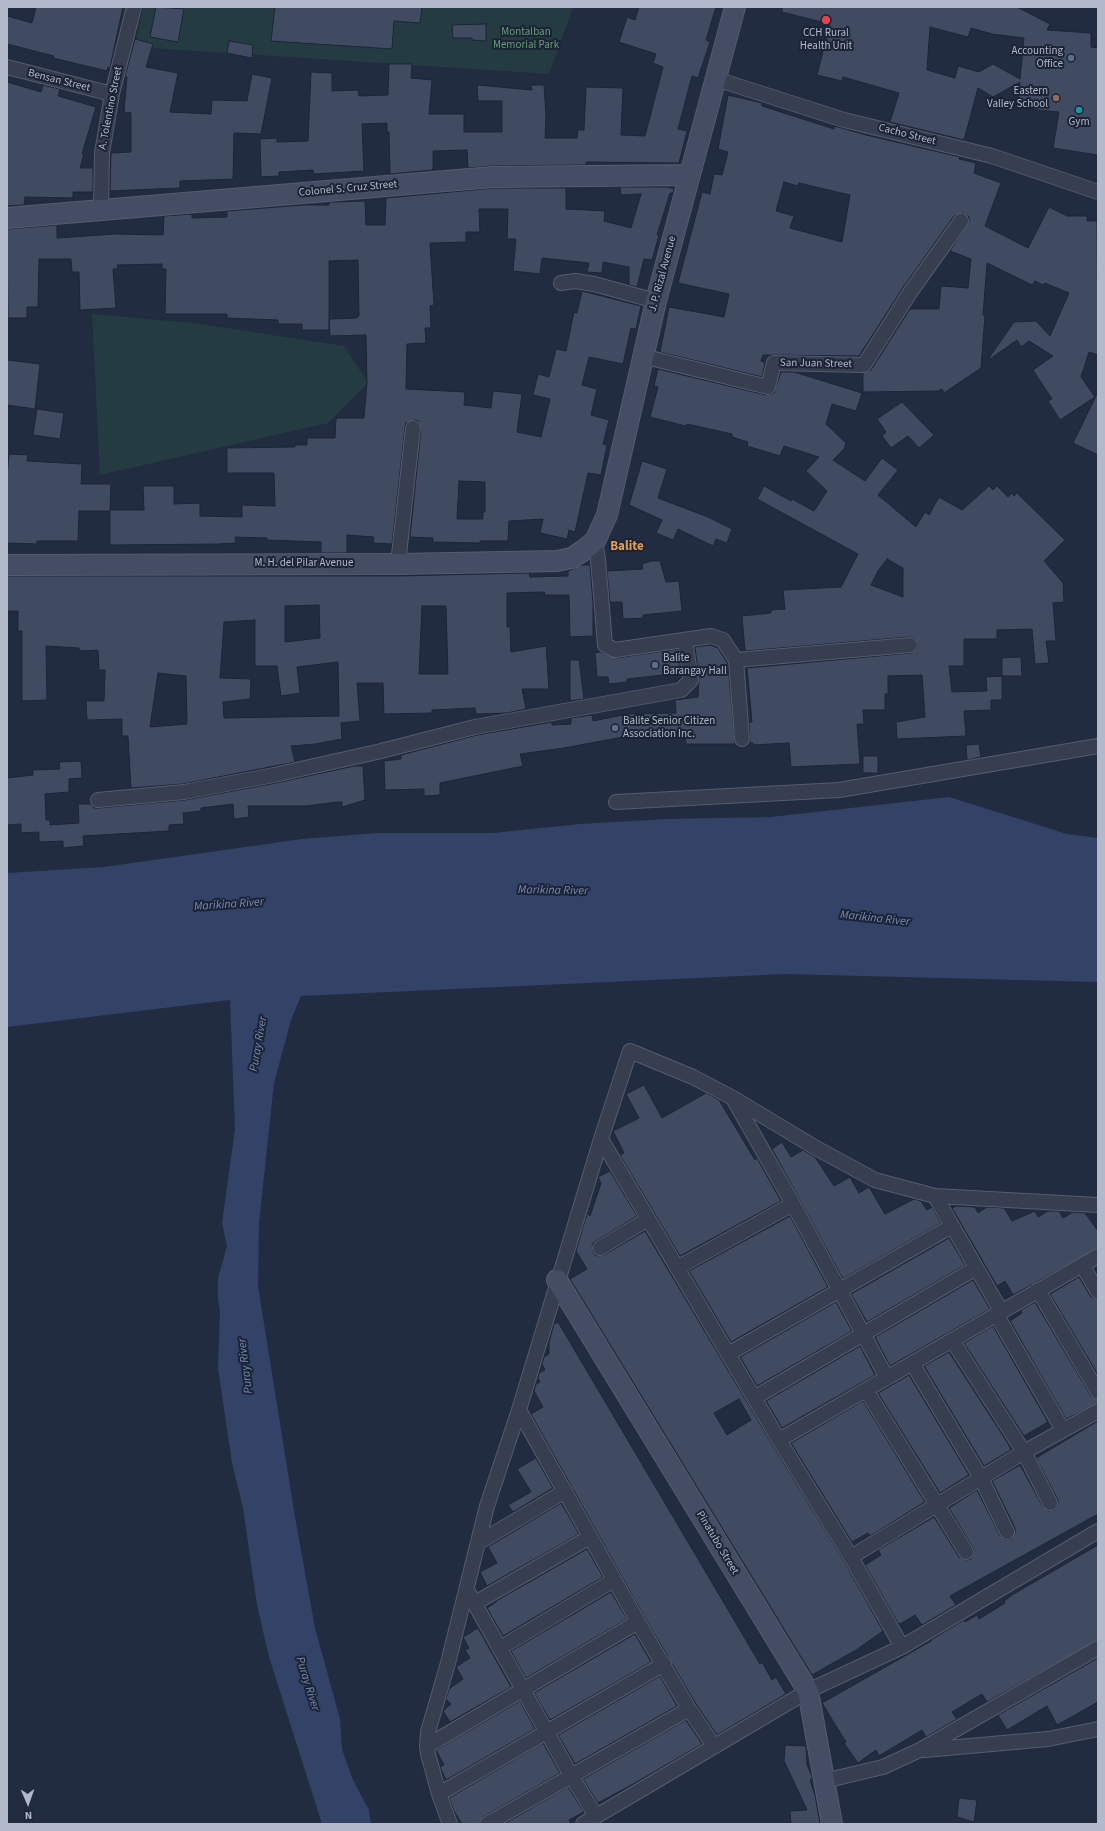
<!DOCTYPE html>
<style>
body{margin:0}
#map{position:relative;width:1105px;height:1831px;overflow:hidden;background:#222c40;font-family:"Source Sans 3",sans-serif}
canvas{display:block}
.frame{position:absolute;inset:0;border:8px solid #b2b9cb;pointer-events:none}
.north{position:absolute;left:8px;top:1783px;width:40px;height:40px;-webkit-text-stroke:3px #1b2335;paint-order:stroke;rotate:178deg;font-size:11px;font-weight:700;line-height:16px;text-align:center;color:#b2b9cb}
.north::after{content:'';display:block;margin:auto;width:14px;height:18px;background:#b2b9cb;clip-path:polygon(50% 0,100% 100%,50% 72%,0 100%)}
</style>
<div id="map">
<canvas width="1105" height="1831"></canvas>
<div class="frame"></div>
<div class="north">N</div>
</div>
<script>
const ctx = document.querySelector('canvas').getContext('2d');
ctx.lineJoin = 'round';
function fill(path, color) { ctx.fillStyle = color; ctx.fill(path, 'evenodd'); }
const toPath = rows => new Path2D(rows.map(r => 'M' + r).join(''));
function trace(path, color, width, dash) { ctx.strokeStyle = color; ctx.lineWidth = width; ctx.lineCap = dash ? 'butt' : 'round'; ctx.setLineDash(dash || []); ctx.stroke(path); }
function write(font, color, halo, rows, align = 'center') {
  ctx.font = font + ' "Source Sans 3",sans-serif'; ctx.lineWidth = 4; ctx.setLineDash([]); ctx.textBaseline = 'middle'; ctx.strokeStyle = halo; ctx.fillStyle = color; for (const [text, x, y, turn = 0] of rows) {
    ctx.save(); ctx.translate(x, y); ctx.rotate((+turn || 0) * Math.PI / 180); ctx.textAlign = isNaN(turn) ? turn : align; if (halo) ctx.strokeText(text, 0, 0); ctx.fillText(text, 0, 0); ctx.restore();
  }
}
const green = toPath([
 [143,7,573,7,549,74,135,47],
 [92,314,194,323,344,346,368,383,328,423,100,475]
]);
const water = toPath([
 [949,797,1067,834,1098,838,1098,982,785,974,301,996,291,1020,274,1083,259,1223,258,1286,295,1517,315,1628,340,1719,342,1749,352,1778,369,1810,371,1824,322,1824,269,1657,257,1605,243,1508,232,1463,218,1368,220,1310,218,1300,218,1278,227,1246,222,1223,235,1129,230,1000,7,1027,7,873,104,867,302,839,378,833,493,833,580,824,667,819,771,817]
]);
const building = toPath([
 [36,7,123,7,109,72,108,67,107,71,53,58,54,56,7,44,7,16,32,23,36,7],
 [156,7,184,9,178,42,150,37,156,7],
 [275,7,422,7,420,23,394,21,392,49,271,41,275,7],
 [639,7,716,7,706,40,710,42,698,78,692,76,678,129,687,131,679,163,593,162,586,162,586,165,493,166,468,168,467,150,433,151,433,170,390,174,389,132,387,132,387,123,362,124,364,171,314,174,313,170,279,172,279,176,261,177,260,139,277,138,277,142,308,141,311,72,332,73,332,91,358,90,359,96,388,95,389,64,412,64,411,78,432,80,429,114,464,114,464,132,502,132,502,101,478,101,477,85,532,90,531,85,544,85,546,116,545,138,577,138,578,130,584,130,586,87,623,88,621,135,645,136,663,67,653,63,656,54,619,42,627,17,635,20,639,7],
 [782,7,1017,7,1050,24,1047,30,1091,33,1091,47,1098,48,1098,155,1053,148,1059,112,1017,108,1020,82,993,97,978,88,964,140,890,122,899,93,843,77,842,81,817,75,830,24,782,12,782,7],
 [930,27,968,37,971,28,992,34,1024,38,1020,79,993,64,979,72,958,66,955,78,927,70,930,27],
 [486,24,486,41,472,40,472,38,453,38,452,25,486,24],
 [135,39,153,44,146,67,178,73,170,112,211,114,212,100,247,101,252,74,272,78,261,134,234,133,233,179,180,181,180,188,110,191,111,153,131,152,131,113,124,112,127,77,125,76,135,39],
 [229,41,253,45,252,58,227,53,229,41],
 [7,82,41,92,43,85,60,89,58,96,96,107,82,154,84,154,80,168,93,168,93,192,73,192,73,198,25,197,24,205,7,206,7,82],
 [728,95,762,103,762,106,834,129,835,126,866,135,960,157,959,159,976,163,974,173,1001,183,985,226,1028,248,1049,207,1067,216,1087,216,1087,221,1097,221,1098,355,1089,352,1081,377,1095,397,1060,420,1048,401,1052,399,1033,370,1053,356,1029,341,1021,347,1017,340,990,359,989,358,1014,322,1036,321,1050,336,1069,293,1045,283,1043,285,1035,281,1032,285,987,263,983,315,985,315,981,368,944,393,942,389,938,391,863,392,863,373,871,370,910,309,939,309,941,286,968,288,971,259,950,251,969,222,969,217,962,213,954,216,904,286,859,356,763,355,761,361,765,363,762,377,660,352,669,307,724,317,729,294,678,283,702,192,710,194,714,174,722,175,728,152,718,149,728,95],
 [784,182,798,186,799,183,850,195,842,242,790,228,794,216,776,211,784,182],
 [620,187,667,187,674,189,673,193,670,193,657,235,659,235,652,260,644,259,637,287,629,285,629,267,603,262,602,273,587,272,589,263,542,258,540,274,513,271,516,239,507,239,508,209,479,209,480,232,466,232,466,242,430,243,434,305,430,306,431,328,425,328,426,343,407,344,406,389,465,392,464,405,491,408,493,391,522,394,517,432,541,437,550,399,533,395,538,374,549,377,556,349,566,351,574,312,577,313,582,291,641,306,636,329,631,328,623,364,589,357,582,385,597,389,591,415,609,420,603,444,607,445,601,475,588,473,575,532,569,530,567,539,540,533,543,519,509,521,508,541,480,541,480,543,433,542,433,538,410,537,421,429,418,421,414,420,406,423,405,427,392,544,373,543,374,537,347,535,347,553,321,553,321,542,267,540,267,538,235,537,236,543,218,544,110,545,110,511,79,511,78,541,37,541,37,544,7,543,7,477,9,454,28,455,27,461,82,464,81,484,111,484,110,510,144,510,143,486,174,486,174,504,200,503,200,516,242,517,242,505,275,506,274,473,227,473,227,448,295,447,295,445,307,445,307,438,335,438,336,418,364,418,367,383,366,335,330,336,329,319,357,318,359,316,358,260,329,261,329,330,302,330,302,324,278,324,278,320,227,318,227,314,165,314,166,269,162,269,162,264,117,265,118,269,113,269,116,308,80,310,79,272,72,272,71,259,39,259,38,307,27,307,27,318,8,318,7,229,57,225,57,238,115,234,163,235,164,216,192,214,192,218,227,217,227,211,303,205,329,205,329,202,335,202,365,201,366,225,385,225,386,198,494,188,566,188,566,209,605,211,604,221,631,228,641,194,621,195,620,187],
 [459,481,485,482,485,512,483,512,483,519,457,519,459,481],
 [7,360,40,364,35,409,7,405,7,360],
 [658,369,766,395,774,393,781,372,794,372,862,393,856,411,832,404,826,424,846,443,844,449,833,460,865,481,882,458,898,470,878,495,916,527,925,512,929,515,939,497,962,510,989,486,993,490,997,486,1008,497,1012,493,1014,496,1017,493,1065,540,1044,561,1063,583,1064,602,1053,603,1056,641,1046,641,1049,663,1035,664,1032,629,997,630,997,639,964,639,964,666,949,666,952,692,987,691,986,677,1002,676,1002,700,991,700,991,710,964,711,966,736,897,739,896,722,925,717,922,675,888,676,888,694,885,694,885,710,863,710,864,724,857,724,860,764,791,767,789,743,753,745,753,743,750,743,749,722,752,722,747,668,911,653,917,649,918,644,914,638,909,637,745,651,742,616,771,613,771,610,785,609,783,590,841,587,858,554,757,499,764,486,791,501,792,499,814,511,827,491,806,471,819,457,784,446,780,456,747,446,748,442,732,437,732,434,687,424,686,426,650,417,658,387,654,386,658,369],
 [887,559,903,568,903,597,871,585,878,571,887,559],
 [1098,392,1098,455,1073,443,1098,392],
 [902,402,934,435,919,448,908,436,891,448,882,436,886,432,877,419,902,402],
 [37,409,64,413,60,439,33,435,37,409],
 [642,461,667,469,658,498,708,517,732,529,727,543,716,539,713,546,678,529,673,540,656,533,662,520,629,505,642,461],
 [651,561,660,561,666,582,679,581,682,611,643,615,643,618,623,619,622,602,610,602,607,571,643,569,642,564,651,561],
 [582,565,590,565,593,603,593,636,570,637,569,595,545,595,544,592,507,593,507,627,510,627,511,652,546,646,549,689,522,689,526,709,507,713,476,714,475,708,432,710,432,713,384,714,383,683,357,683,360,721,341,723,342,739,315,744,291,746,295,762,183,784,131,788,128,736,122,736,122,719,87,720,86,701,104,701,105,670,99,670,98,650,79,651,79,648,46,646,47,700,22,701,22,631,18,631,18,611,7,611,7,576,398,576,529,573,530,577,568,576,568,571,582,565],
 [319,605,320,638,285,642,285,606,319,605],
 [422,606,446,606,448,674,419,674,422,606],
 [255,620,255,666,277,666,281,696,300,693,297,667,338,662,339,716,224,718,223,702,250,699,251,679,220,678,224,622,255,620],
 [158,673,186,676,187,724,150,727,158,673],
 [710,645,718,648,728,664,735,744,686,744,685,735,644,737,644,733,564,748,520,754,523,766,440,783,440,795,424,796,424,789,385,790,384,761,401,759,401,755,477,735,552,722,552,725,571,724,571,718,592,715,593,721,628,714,676,713,675,700,698,697,699,679,695,647,710,645],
 [678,649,681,673,627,679,627,682,609,684,608,677,597,677,595,653,601,652,616,658,678,649],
 [1021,657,1022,676,1002,676,1002,658,1021,657],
 [570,660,579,660,584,699,570,701,570,660],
 [979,744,981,757,967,760,966,745,979,744],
 [863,756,878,756,878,773,863,773,863,756],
 [81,761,82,778,69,779,69,792,45,794,46,820,50,820,50,825,79,823,78,804,91,804,94,808,99,808,185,800,276,783,354,766,363,766,365,800,342,807,342,802,337,802,307,806,248,806,249,817,234,819,233,804,201,808,201,811,183,813,184,824,169,825,169,831,83,836,84,846,63,848,63,841,39,842,39,832,21,833,21,824,7,825,7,778,33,775,33,770,60,769,59,762,81,761],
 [644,1085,662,1118,706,1093,719,1100,755,1160,757,1158,781,1201,680,1256,620,1155,624,1153,613,1131,639,1118,626,1094,644,1085],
 [782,1142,791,1157,803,1150,815,1157,834,1186,850,1177,859,1193,869,1187,885,1214,914,1199,921,1201,927,1210,932,1207,941,1223,843,1279,772,1149,782,1142],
 [610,1171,637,1216,596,1241,592,1244,593,1252,596,1256,604,1255,645,1231,772,1444,844,1561,883,1631,856,1650,812,1675,570,1279,587,1269,576,1251,585,1220,588,1213,590,1216,601,1183,598,1177,610,1171],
 [739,1399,751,1420,727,1435,714,1413,739,1399],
 [957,1206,975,1207,978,1213,987,1207,1004,1208,1012,1221,1035,1211,1038,1217,1048,1211,1059,1211,1063,1218,1073,1212,1085,1213,1098,1231,1098,1248,1013,1295,1005,1281,997,1286,952,1208,957,1206],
 [790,1216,828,1287,731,1342,689,1271,790,1216],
 [949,1238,965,1265,867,1322,851,1294,949,1238],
 [1079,1277,1091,1297,1098,1300,1098,1375,1050,1294,1079,1277],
 [973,1280,990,1309,890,1366,875,1337,973,1280],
 [836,1302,852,1331,757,1386,740,1357,836,1302],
 [1035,1302,1091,1396,1098,1400,1098,1403,1066,1419,1010,1321,1022,1313,1021,1310,1035,1302],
 [558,1322,760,1664,762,1662,772,1680,776,1677,786,1694,717,1735,696,1704,645,1618,531,1414,543,1407,534,1391,536,1384,540,1382,538,1378,539,1373,545,1370,542,1364,544,1357,549,1354,549,1342,554,1324,558,1322],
 [993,1326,1048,1422,1024,1436,964,1343,993,1326],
 [860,1346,875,1375,782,1428,766,1401,860,1346],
 [949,1352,1009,1445,1011,1450,984,1466,924,1366,949,1352],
 [909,1375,969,1475,940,1493,878,1393,909,1375],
 [863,1401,925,1502,870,1536,868,1533,852,1542,791,1443,863,1401],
 [1098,1421,1098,1514,950,1596,956,1605,922,1625,915,1615,900,1624,898,1623,865,1565,881,1555,878,1550,934,1517,959,1557,966,1560,971,1559,974,1552,973,1548,949,1508,977,1490,1000,1536,1006,1540,1011,1539,1015,1533,1015,1528,992,1481,1020,1465,1043,1507,1049,1511,1054,1510,1058,1504,1058,1500,1036,1458,1098,1421],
 [536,1458,553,1488,513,1512,508,1505,531,1492,517,1469,536,1458],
 [561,1503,579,1534,487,1586,480,1572,497,1563,488,1547,561,1503],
 [1098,1545,1098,1640,987,1702,982,1694,952,1712,957,1719,926,1737,922,1730,879,1756,876,1750,858,1763,844,1743,846,1742,822,1703,931,1641,931,1640,964,1620,965,1622,977,1615,979,1619,1005,1603,1004,1601,1012,1595,1098,1545],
 [587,1549,603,1577,503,1636,487,1608,496,1602,496,1601,587,1549],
 [611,1592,627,1619,526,1678,511,1651,611,1592],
 [478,1628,511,1687,450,1722,443,1711,451,1704,446,1699,449,1689,463,1679,456,1667,470,1658,465,1650,469,1648,463,1637,478,1628],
 [635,1634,651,1662,550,1720,534,1693,635,1634],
 [1098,1658,1098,1702,1057,1725,1047,1706,1007,1730,998,1715,1098,1658],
 [660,1676,677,1706,575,1764,558,1735,660,1676],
 [520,1701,535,1729,446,1780,440,1767,444,1765,436,1750,520,1701],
 [686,1720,702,1744,635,1783,598,1803,583,1779,686,1720],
 [543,1743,560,1773,483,1817,479,1824,462,1824,454,1811,449,1798,543,1743],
 [785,1745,806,1746,807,1765,812,1776,812,1779,810,1780,815,1795,820,1824,791,1824,790,1811,807,1810,784,1761,785,1745],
 [568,1787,584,1812,569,1820,571,1824,504,1824,568,1787],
 [959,1798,977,1800,974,1822,957,1817,959,1798]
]);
const street = toPath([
 [7,67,112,94],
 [716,79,844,120,992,156,1098,192],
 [101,210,102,153,112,94,134,7],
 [561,283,575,281,594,284,656,301],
 [642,356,768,387,774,363,864,365,911,291,961,221],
 [595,541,598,559,605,645,615,650,711,636,723,640,736,660,742,739],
 [398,564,413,428],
 [736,660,910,645],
 [98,800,184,792,274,775,377,752,475,727,681,690,691,680,685,640],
 [616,802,839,790,1098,746],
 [734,1100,793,1204,887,1378],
 [601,1139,779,1440,851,1557,902,1647],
 [935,1196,1001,1311],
 [600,1248,648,1219],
 [1082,1265,1098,1292],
 [677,1268,793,1204],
 [1038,1290,1098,1392],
 [996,1314,1063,1430],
 [952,1340,1024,1452,1050,1503],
 [728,1354,952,1226],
 [912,1363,981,1478,1007,1532],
 [866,1390,966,1552],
 [754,1398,976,1268],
 [519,1410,638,1622,689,1709,714,1746],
 [779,1440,1098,1256],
 [478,1543,565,1491],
 [851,1557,1024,1452,1098,1411],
 [467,1590,572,1777,596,1816],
 [475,1603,590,1537],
 [500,1648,614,1580],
 [427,1746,638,1622],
 [925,1750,1048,1739,1098,1729],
 [824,1781,883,1767,920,1750,1098,1648],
 [439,1794,664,1664],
 [450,1824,439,1794,428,1754,427,1746,428,1732,448,1663,487,1506,519,1410,601,1139,630,1051,693,1077,733,1098,816,1148,875,1180,935,1196,1098,1205],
 [487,1824,689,1709],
 [583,1824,808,1691,902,1647,1098,1531]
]);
const secondary = toPath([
 [7,218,493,177,689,175],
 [7,565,398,564,557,561,572,558,584,550,595,541,607,515,656,301,735,7],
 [557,1280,808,1691,832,1824]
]);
const markers = [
 [826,20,5,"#e0444e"],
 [1071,58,4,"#5c6f8a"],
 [1056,98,4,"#8d6e63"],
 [1079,110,4,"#0f9aa8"],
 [655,665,4,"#5c6f8a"],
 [615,728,4,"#5c6f8a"]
];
const parkNames = [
 ["Montalban",526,33],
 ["Memorial Park",526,46]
];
const poiNames = [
 ["CCH Rural",826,34],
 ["Health Unit",826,47],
 ["Accounting",1063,52,"right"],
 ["Office",1063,65,"right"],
 ["Eastern",1048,92,"right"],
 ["Valley School",1048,105,"right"],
 ["Gym",1079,123],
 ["Balite",663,659,"left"],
 ["Barangay Hall",663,672,"left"],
 ["Balite Senior Citizen",623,722,"left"],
 ["Association Inc.",623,735,"left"]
];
const streetNames = [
 ["Bensan Street",59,81,14],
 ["A. Tolentino Street",111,108,-79],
 ["Cacho Street",907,135,14],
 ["Colonel S. Cruz Street",348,189,-5],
 ["J. P. Rizal Avenue",663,274,-75],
 ["San Juan Street",816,364,1],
 ["M. H. del Pilar Avenue",304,564],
 ["Pinatubo Street",717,1543,59]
];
const waterNames = [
 ["Marikina River",553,891,1],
 ["Marikina River",229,905,-4],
 ["Marikina River",875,919,6],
 ["Puray River",259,1044,-80],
 ["Puray River",246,1366,-97],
 ["Puray River",307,1684,73]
];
const quarterNames = [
 ["Balite",627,547]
];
fill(green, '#243b41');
fill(water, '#324367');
fill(building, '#404b62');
trace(building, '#1d2537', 1);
trace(street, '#545c6e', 16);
trace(secondary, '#545c6e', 22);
trace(street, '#363e50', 14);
trace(secondary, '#444d63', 20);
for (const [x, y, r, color] of markers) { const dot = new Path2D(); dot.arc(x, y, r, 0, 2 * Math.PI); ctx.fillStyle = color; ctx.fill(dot); trace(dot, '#1b2335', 1.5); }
write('11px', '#679e78', '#1b2335', parkNames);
write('11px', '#b2b9cb', '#1b2335', poiNames);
write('11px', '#b2b9cb', '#1b2335', streetNames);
write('italic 12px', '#778cb5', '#1b2335', waterNames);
write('bold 13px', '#df9e59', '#1b2335', quarterNames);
</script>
